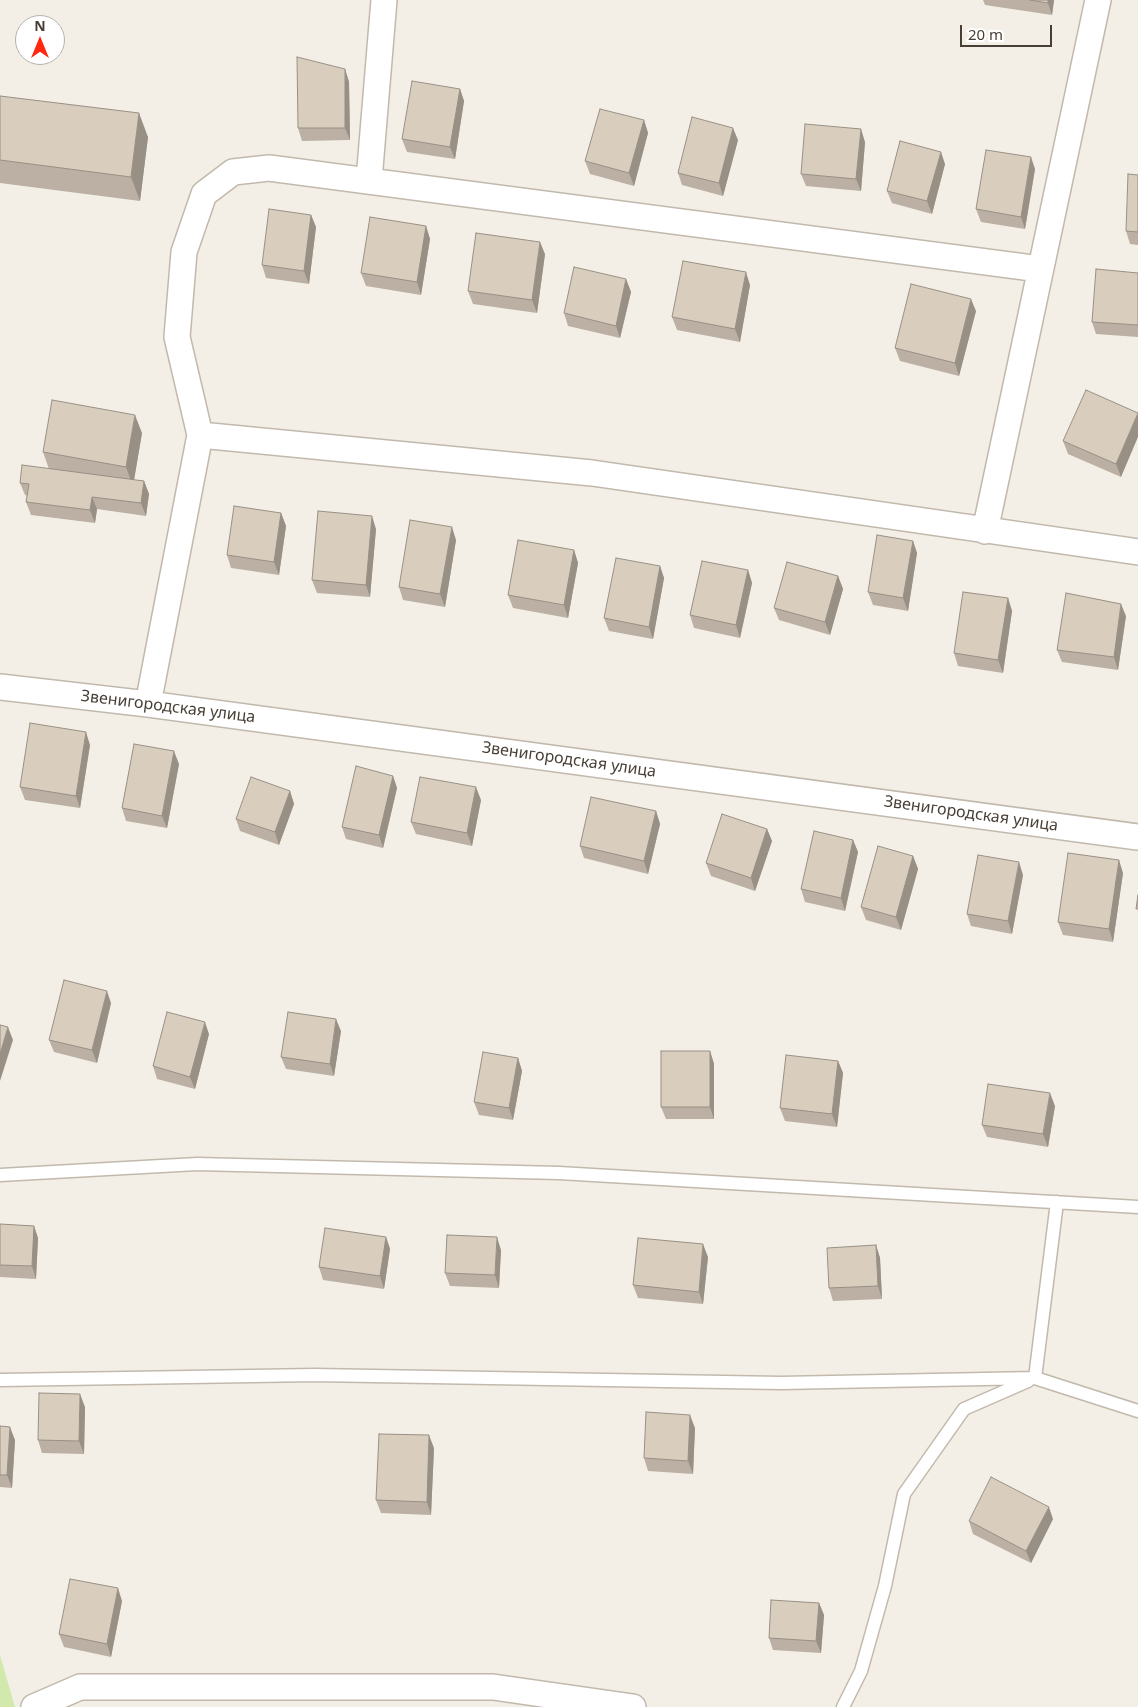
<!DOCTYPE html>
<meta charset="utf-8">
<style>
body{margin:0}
#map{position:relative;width:1138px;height:1707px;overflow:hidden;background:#f4efe6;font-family:"Noto Sans",sans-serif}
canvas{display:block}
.north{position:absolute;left:15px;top:15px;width:50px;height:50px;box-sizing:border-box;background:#fff;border:1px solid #b5b2ae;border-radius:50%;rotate:0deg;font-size:14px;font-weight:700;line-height:20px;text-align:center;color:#473f35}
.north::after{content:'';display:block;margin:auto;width:18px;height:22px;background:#ff2912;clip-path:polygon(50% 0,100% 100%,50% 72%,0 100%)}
.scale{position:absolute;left:960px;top:25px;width:92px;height:22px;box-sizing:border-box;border:2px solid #473f35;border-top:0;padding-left:6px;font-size:15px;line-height:18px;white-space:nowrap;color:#473f35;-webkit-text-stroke:4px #fff;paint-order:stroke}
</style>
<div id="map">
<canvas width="1138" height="1707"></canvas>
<div class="north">N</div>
<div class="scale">20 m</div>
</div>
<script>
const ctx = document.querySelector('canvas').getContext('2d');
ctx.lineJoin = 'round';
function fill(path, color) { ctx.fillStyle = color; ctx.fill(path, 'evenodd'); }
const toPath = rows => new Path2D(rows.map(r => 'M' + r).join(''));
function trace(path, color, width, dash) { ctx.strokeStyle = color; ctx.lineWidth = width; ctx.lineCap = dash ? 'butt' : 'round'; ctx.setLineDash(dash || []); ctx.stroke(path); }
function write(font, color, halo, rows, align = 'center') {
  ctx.font = font + ' "Noto Sans",sans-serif'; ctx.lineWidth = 4; ctx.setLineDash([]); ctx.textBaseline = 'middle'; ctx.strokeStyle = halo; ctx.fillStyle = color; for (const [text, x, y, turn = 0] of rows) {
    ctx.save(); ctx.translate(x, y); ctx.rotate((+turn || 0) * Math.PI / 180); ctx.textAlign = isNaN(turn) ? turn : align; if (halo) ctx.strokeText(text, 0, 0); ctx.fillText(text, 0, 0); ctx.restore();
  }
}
const green = toPath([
 [0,1655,15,1707,0,1707]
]);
const lane = toPath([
 [0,1175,197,1164,559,1173,1138,1207],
 [1035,1378,1057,1202],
 [0,1380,315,1375,781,1383,1035,1378,1138,1411],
 [843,1707,861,1671,885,1586,904,1494,964,1409,1028,1381]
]);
const street = toPath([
 [369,180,384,0],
 [200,435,592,473,1138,552],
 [985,531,1098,0],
 [0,687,148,704,1138,837],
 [148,704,200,435,177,337,184,252,204,194,233,172,269,168,1040,269],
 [34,1707,80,1687,493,1687,633,1707]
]);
const wall = toPath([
 [983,0,1054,0,1052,15,985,5],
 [345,69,349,82,350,140,302,141,298,128],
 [460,89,464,101,455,159,407,152,402,139],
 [0,96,148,137,140,201,0,183],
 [644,120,648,133,634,186,590,174,585,161],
 [738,140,723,196,682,185,678,173],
 [865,142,861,191,806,186,801,174],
 [945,164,932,214,892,203,887,191],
 [1035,169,1025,229,981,222,976,209],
 [1138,175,1138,245,1130,244,1126,231],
 [311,215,316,227,309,284,266,278,262,265],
 [426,226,430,239,421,295,366,286,361,273],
 [545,254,537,313,473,304,468,291],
 [1138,273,1138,337,1096,334,1092,322],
 [626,279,631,292,620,338,568,326,564,313],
 [750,285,740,342,677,330,672,317],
 [976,311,959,376,900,361,895,348],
 [1138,413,1121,477,1068,454,1063,441],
 [142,433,134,480,144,481,149,494,146,516,97,509,95,523,31,515,26,502,27,496,25,495,20,483,49,469,43,452],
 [281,513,286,526,279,575,231,568,227,555],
 [376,529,370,597,317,593,312,580],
 [456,540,445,607,403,600,399,587],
 [913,541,917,553,908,611,873,605,868,592],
 [574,550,578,563,568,618,513,608,508,595],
 [660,566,664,578,653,639,609,631,604,618],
 [748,570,752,583,740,638,694,628,690,615],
 [838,576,843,589,830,635,779,620,774,608],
 [1008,598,1012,611,1003,673,958,666,954,653],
 [1126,616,1118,670,1062,662,1057,650],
 [90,745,80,808,25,800,20,787],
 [179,764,167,828,126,821,122,808],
 [393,776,397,788,383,848,346,839,342,827],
 [290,791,294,804,279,845,240,831,236,819],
 [481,800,472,846,416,834,411,822],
 [656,811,660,824,648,874,584,858,580,846],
 [767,829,772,841,755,891,711,876,706,863],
 [853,840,858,852,845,911,805,902,801,889],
 [913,856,918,869,901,930,866,920,861,907],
 [1123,873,1113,942,1063,935,1058,922],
 [1023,875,1012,934,971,926,967,914],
 [111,1003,97,1063,54,1052,49,1040],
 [341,1031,334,1076,286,1069,281,1057],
 [209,1034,195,1089,157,1079,153,1066],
 [710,1051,714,1064,714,1119,666,1119,661,1107],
 [518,1058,522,1071,513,1120,479,1115,474,1102],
 [838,1061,843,1073,837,1127,785,1121,780,1108],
 [1055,1106,1048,1147,987,1137,982,1125],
 [0,1224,34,1226,38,1238,36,1279,0,1277],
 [386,1237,390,1249,384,1289,323,1280,319,1267],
 [876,1245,880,1258,882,1299,833,1301,829,1288],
 [501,1250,499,1288,450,1286,445,1273],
 [708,1257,703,1304,638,1298,633,1285],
 [85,1407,84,1454,42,1453,38,1440],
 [0,1426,15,1440,12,1488,0,1487],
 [695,1428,693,1474,648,1471,644,1458],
 [434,1448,431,1515,381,1513,376,1500],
 [1053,1519,1031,1563,973,1534,969,1521],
 [122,1601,111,1657,64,1647,59,1634],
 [819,1603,824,1615,821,1653,773,1650,769,1638]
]);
const shadedWall = toPath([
 [1048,0,1054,0,1052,15,1048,3],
 [345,69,349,82,350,140,345,128],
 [460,89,464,101,455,159,450,147],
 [139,113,148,137,140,201,131,177],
 [644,120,648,133,634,186,629,173],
 [733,128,738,140,723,196,719,183],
 [861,129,865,142,861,191,856,179],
 [941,152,945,164,932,214,927,201],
 [1031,157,1035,169,1025,229,1021,217],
 [311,215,316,227,309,284,304,271],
 [426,226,430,239,421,295,417,282],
 [540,242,545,254,537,313,532,300],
 [746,272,750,285,740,342,735,329],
 [626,279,631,292,620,338,616,326],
 [971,299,976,311,959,376,955,363],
 [1138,414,1138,437,1121,477,1116,464],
 [135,415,142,433,133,486,126,467],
 [144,481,149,494,146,516,141,503],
 [92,497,97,509,95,523,90,510],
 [281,513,286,526,279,575,274,562],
 [372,516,376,529,370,597,366,585],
 [452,527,456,540,445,607,440,594],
 [913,541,917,553,908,611,903,598],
 [574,550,578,563,568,618,564,605],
 [660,566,664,578,653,639,649,627],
 [748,570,752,583,740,638,736,625],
 [838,576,843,589,830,635,825,622],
 [1008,598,1012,611,1003,673,998,660],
 [1121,604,1126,616,1118,670,1114,657],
 [86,732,90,745,80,808,76,796],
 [174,751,179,764,167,828,162,816],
 [393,776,397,788,383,848,379,835],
 [476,787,481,800,472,846,467,833],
 [290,791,294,804,279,845,275,832],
 [656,811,660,824,648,874,644,861],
 [767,829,772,841,755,891,751,878],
 [853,840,858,852,845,911,841,898],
 [913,856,918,869,901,930,896,917],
 [1119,860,1123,873,1113,942,1109,929],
 [1019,862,1023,875,1012,934,1008,921],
 [107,991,111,1003,97,1063,92,1050],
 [336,1019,341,1031,334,1076,330,1064],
 [205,1022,209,1034,195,1089,190,1077],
 [8,1027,13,1040,0,1081,0,1054],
 [710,1051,714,1064,714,1119,710,1107],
 [518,1058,522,1071,513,1120,509,1108],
 [838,1061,843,1073,837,1127,832,1114],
 [1050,1093,1055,1106,1048,1147,1043,1134],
 [34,1226,38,1238,36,1279,32,1266],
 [386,1237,390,1249,384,1289,380,1276],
 [497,1237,501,1250,499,1288,495,1275],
 [703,1244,708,1257,703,1304,699,1292],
 [876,1245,880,1258,882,1299,878,1286],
 [80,1394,85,1407,84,1454,79,1441],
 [690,1415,695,1428,693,1474,688,1461],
 [10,1427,15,1440,12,1488,7,1475],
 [429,1435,434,1448,431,1515,427,1502],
 [1049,1507,1053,1519,1031,1563,1026,1551],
 [118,1588,122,1601,111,1657,107,1644],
 [819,1603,824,1615,821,1653,816,1641]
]);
const building = toPath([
 [1030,0,1048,0,1048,3,1030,0],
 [297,57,345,69,345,128,298,128,297,57],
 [412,81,460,89,450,147,402,139,412,81],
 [0,96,139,113,131,177,0,160,0,96],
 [600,109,644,120,629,173,585,161,600,109],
 [692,117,733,128,719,183,678,173,692,117],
 [805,124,861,129,856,179,801,174,805,124],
 [900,141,941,152,927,201,887,191,900,141],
 [986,150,1031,157,1021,217,976,209,986,150],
 [1128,174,1138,175,1138,232,1126,231,1128,174],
 [269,209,311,215,304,271,262,265,269,209],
 [370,217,426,226,417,282,361,273,370,217],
 [476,233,540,242,532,300,468,291,476,233],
 [683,261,746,272,735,329,672,317,683,261],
 [574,267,626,279,616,326,564,313,574,267],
 [1096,269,1138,273,1138,325,1092,322,1096,269],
 [911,284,971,299,955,363,895,348,911,284],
 [1086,390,1138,413,1116,464,1063,441,1086,390],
 [52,400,135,415,126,467,43,452,52,400],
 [22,465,144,481,141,503,92,497,90,510,26,502,29,484,20,483,22,465],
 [234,506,281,513,274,562,227,555,234,506],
 [318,511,372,516,366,585,312,580,318,511],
 [410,520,452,527,440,594,399,587,410,520],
 [877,535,913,541,903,598,868,592,877,535],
 [518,540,574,550,564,605,508,595,518,540],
 [616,558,660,566,649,627,604,618,616,558],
 [702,561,748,570,736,625,690,615,702,561],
 [787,562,838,576,825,622,774,608,787,562],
 [963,592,1008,598,998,660,954,653,963,592],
 [1066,593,1121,604,1114,657,1057,650,1066,593],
 [30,723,86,732,76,796,20,787,30,723],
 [134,744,174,751,162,816,122,808,134,744],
 [356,766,393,776,379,835,342,827,356,766],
 [251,777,290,791,275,832,236,819,251,777],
 [420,777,476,787,467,833,411,822,420,777],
 [591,797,656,811,644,861,580,846,591,797],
 [722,814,767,829,751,878,706,863,722,814],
 [814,831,853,840,841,898,801,889,814,831],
 [878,846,913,856,896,917,861,907,878,846],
 [1068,853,1119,860,1109,929,1058,922,1068,853],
 [978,855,1019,862,1008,921,967,914,978,855],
 [1138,895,1138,909,1136,909,1138,895],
 [64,980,107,991,92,1050,49,1040,64,980],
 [167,1012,205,1022,190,1077,153,1066,167,1012],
 [288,1012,336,1019,330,1064,281,1057,288,1012],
 [0,1025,8,1027,0,1054,0,1025],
 [661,1051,710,1051,710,1107,661,1107,661,1051],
 [483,1052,518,1058,509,1108,474,1102,483,1052],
 [786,1055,838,1061,832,1114,780,1108,786,1055],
 [988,1084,1050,1093,1043,1134,982,1125,988,1084],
 [0,1224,34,1226,32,1266,0,1265,0,1224],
 [325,1228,386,1237,380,1276,319,1267,325,1228],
 [447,1235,497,1237,495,1275,445,1273,447,1235],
 [638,1238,703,1244,699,1292,633,1285,638,1238],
 [876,1245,878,1286,829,1288,827,1248,876,1245],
 [39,1393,80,1394,79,1441,38,1440,39,1393],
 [646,1412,690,1415,688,1461,644,1458,646,1412],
 [0,1426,10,1427,7,1475,0,1475,0,1426],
 [379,1434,429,1435,427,1502,376,1500,379,1434],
 [991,1477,1049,1507,1026,1551,969,1521,991,1477],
 [70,1579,118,1588,107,1644,59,1634,70,1579],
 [771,1600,819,1603,816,1641,769,1638,771,1600]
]);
const streetNames = [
 ["Звенигородская улица",168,707,7],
 ["Звенигородская улица",569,760,8],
 ["Звенигородская улица",971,814,8]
];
fill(green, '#d2e9ae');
trace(lane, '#c2b9ac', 15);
trace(street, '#c2b9ac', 28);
trace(lane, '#fff', 12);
trace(street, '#fff', 25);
fill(wall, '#bbb0a3');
fill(shadedWall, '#989085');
fill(building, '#d9cdbe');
trace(building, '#989085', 1);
write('16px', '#473f35', '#fff', streetNames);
</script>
